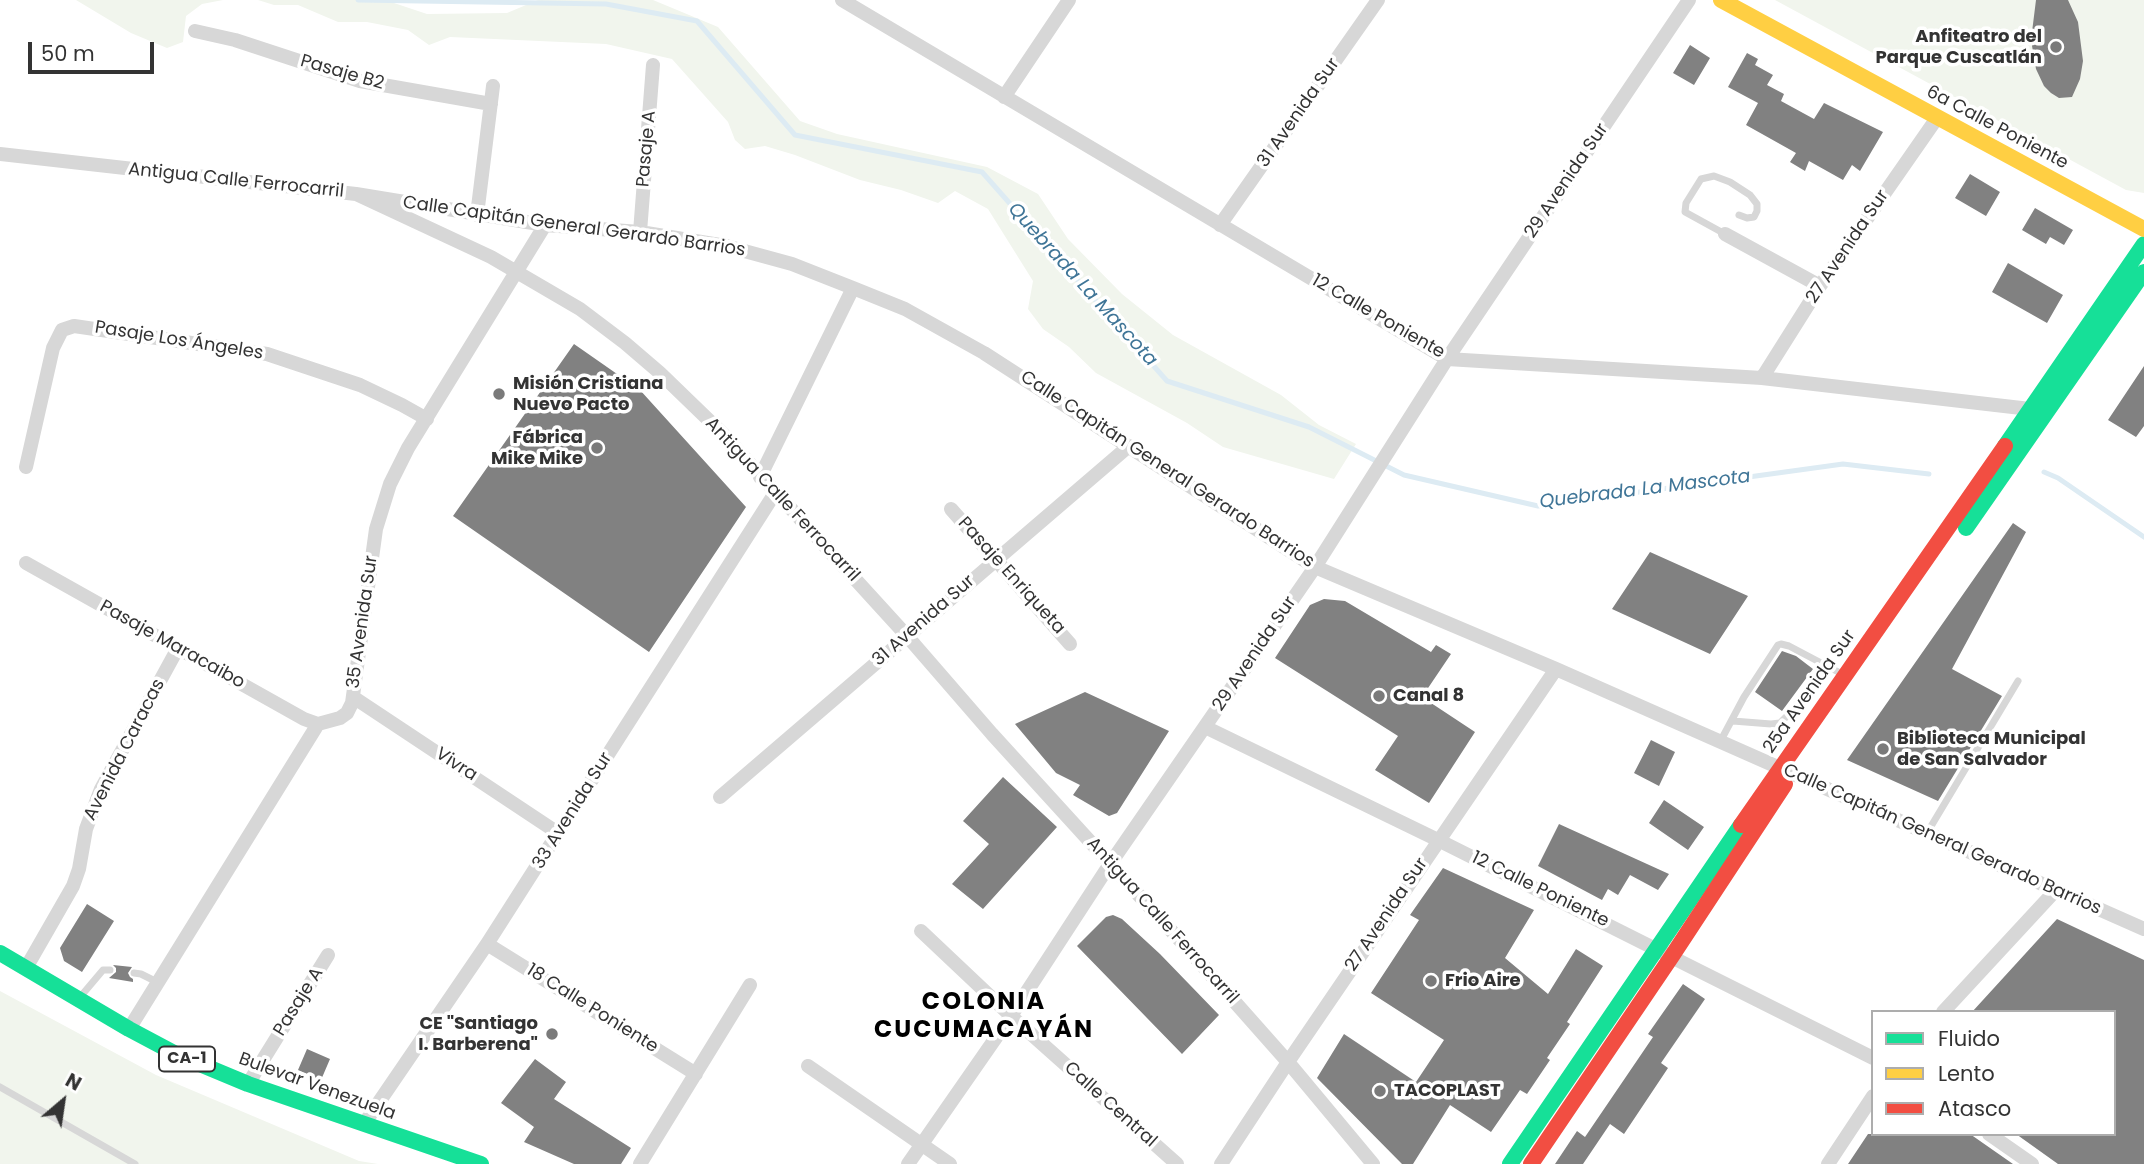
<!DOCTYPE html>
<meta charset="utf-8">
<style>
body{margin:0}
#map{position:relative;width:2144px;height:1164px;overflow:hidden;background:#fff;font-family:Poppins,sans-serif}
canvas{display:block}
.legend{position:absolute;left:1871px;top:1010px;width:245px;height:126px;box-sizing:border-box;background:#fff;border:2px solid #adadad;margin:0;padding:9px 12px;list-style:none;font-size:21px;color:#333}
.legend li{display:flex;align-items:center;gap:14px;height:35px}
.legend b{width:35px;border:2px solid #adadad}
.north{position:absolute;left:28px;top:1066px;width:70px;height:70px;-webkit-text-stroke:5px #fff;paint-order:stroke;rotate:29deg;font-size:19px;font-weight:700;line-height:28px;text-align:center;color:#333}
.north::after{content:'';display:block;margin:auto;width:24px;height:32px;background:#333;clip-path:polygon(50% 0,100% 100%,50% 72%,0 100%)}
.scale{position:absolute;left:28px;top:42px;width:126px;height:32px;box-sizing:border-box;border:4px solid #333;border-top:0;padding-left:9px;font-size:21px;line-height:24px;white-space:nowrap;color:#333;-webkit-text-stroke:5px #fff;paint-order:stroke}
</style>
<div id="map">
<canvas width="2144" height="1164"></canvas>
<ul class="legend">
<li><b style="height:9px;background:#16e098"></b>Fluido</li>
<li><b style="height:9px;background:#ffcf43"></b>Lento</li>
<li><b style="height:9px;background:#f24e42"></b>Atasco</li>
</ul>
<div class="north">N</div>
<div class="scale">50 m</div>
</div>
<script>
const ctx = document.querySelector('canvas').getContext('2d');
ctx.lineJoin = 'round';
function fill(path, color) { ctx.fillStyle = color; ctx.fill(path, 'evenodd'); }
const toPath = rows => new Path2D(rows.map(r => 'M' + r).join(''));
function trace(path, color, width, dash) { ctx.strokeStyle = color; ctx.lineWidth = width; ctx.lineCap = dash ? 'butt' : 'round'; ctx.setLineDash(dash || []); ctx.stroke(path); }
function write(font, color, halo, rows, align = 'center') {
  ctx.font = font + ' Poppins,sans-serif'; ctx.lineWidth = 7; ctx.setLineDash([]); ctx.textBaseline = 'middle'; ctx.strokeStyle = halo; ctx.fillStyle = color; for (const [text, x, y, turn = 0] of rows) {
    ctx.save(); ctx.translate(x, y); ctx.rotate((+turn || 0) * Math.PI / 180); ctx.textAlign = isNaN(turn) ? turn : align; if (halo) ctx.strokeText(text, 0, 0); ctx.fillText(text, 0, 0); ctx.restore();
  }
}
const green = toPath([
 [76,0,223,0,202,4,186,16,183,42,167,48,131,33],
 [258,0,385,0,427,14,507,13,538,0,653,0,718,27,800,121,837,134,987,167,1038,194,1068,239,1122,294,1173,335,1281,395,1319,425,1356,444,1334,479,1223,447,1187,423,1096,373,1069,347,1043,329,1028,309,1033,281,988,209,955,191,938,203,901,190,860,180,795,155,765,146,745,149,735,140,728,122,672,59,606,44,450,37,429,45,408,30,367,22,338,22,298,5,274,5],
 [1775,0,2144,0,2144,193,2126,190],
 [0,991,156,1075,359,1161,378,1164,0,1164]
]);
const stream = toPath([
 [358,0,606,4,697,21,795,135,982,172,1167,381,1309,427,1404,475,1538,506,1843,464,1929,474],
 [2044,472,2058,478,2144,537]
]);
const building = toPath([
 [2036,0,2068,0,2078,22,2083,61,2080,79,2072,97,2059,98,2051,93,2044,86,2036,69,2031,40],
 [1690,45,1710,58,1694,85,1673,73],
 [1747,53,1758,59,1755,65,1773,75,1767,85,1784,94,1781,101,1814,119,1824,103,1883,132,1860,171,1852,165,1843,180,1809,161,1805,171,1790,162,1796,153,1746,125,1758,103,1728,87],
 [1970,174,2000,192,1986,216,1955,198],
 [2035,208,2073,230,2064,245,2050,237,2046,244,2022,230],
 [2008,263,2063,295,2047,323,1992,292],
 [574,344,640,390,746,507,649,652,453,516],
 [2144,366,2144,426,2136,437,2108,420],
 [2013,523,2026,532,1952,669,2002,696,1938,801,1847,760],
 [1650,552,1748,596,1710,654,1612,609],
 [1324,599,1345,601,1431,652,1436,645,1451,654,1422,697,1475,732,1429,803,1375,770,1398,736,1275,658,1310,605],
 [1782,651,1796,656,1813,669,1782,711,1755,692],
 [1085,692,1169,731,1117,813,1109,816,1073,795,1080,785,1056,773,1015,724],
 [1651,740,1675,752,1659,786,1634,773],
 [1003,777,1057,827,983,909,952,884,989,844,963,821],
 [1664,800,1704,827,1688,850,1649,823],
 [1559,824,1669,874,1658,890,1630,875,1618,895,1608,889,1602,900,1538,866],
 [1443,868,1534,910,1505,958,1548,994,1576,949,1603,966,1567,1022,1570,1024,1547,1058,1550,1060,1527,1094,1520,1090,1491,1132,1450,1105,1413,1164,1402,1164,1317,1078,1344,1034,1416,1082,1444,1040,1371,993,1419,920,1410,915],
 [87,904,114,921,82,972,64,961,60,948],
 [1113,915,1122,919,1160,954,1219,1015,1182,1054,1077,946,1106,917],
 [2057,919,2144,960,2144,1164,2058,1164,2016,1134,2114,1134,2114,1012,1972,1012],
 [113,965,132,967,128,973,130,977,133,979,133,982,109,978,116,972,116,968],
 [1683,984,1705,999,1661,1063,1668,1068,1624,1134,1610,1124,1583,1164,1555,1164,1577,1131,1585,1137,1653,1037,1648,1034],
 [307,1049,330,1059,321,1080,298,1070],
 [535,1059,566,1082,554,1099,631,1148,621,1164,574,1164,524,1142,534,1127,501,1103],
 [1868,1134,1970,1134,2013,1164,1848,1164]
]);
const lane = toPath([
 [1725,234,1685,212,1686,203,1701,179,1714,176,1730,182,1750,195,1757,204,1757,211,1754,217,1747,218,1739,215],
 [1733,721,1771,724,1780,723,1790,713,1825,665],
 [1720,742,1744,697,1778,645,1781,644,1789,646,1844,675],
 [1927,833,2018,681],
 [134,973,141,974,157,982],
 [81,996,103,970,110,970],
 [0,1087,135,1164]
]);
const street = toPath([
 [842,0,1447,359,1762,378,2030,409],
 [195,31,235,40,360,81,491,104],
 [1004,97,1069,0],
 [0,154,356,194,491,257,580,309,625,343,660,373,721,432,907,636,992,734,1187,948,1288,1062,1373,1164],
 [356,194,545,225,640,232,726,246,792,264,853,288,905,309,984,353,1315,567,1556,669,2144,929],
 [477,215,493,86],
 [1220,225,1378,0],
 [640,232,653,65],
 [1725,234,1820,286],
 [1762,378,1820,286,1937,118],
 [26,467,53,348,62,330,74,326,267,354,360,385,402,405,427,419],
 [760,477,853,288],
 [951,509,1070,644],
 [26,563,304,719,318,724,340,718,347,713,352,703,376,529,390,484,408,448,545,225],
 [353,697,558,833],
 [1205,727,1438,840,1873,1058],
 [720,797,1129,446],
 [921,931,1011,1016,1177,1164],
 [487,944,696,1074],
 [26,968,73,886,79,869,86,829,101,789,178,648],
 [1943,1012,2055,891],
 [129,1029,318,724],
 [808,1066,950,1164],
 [248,1084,328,955],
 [364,1124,487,944,775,493],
 [1989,1134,2032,1164],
 [640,1164,750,985],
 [908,1164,1011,1016,1110,864,1315,567,1447,359,1689,0],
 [1221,1164,1288,1062,1556,669],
 [1828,1164,1873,1096]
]);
const fast = toPath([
 [2005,446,2144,244],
 [1966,528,2144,272],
 [0,953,129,1029,176,1054,248,1084,481,1164],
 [1510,1164,1741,825]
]);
const slow = toPath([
 [1721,0,2144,229]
]);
const jam = toPath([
 [1741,825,2005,446],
 [1531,1164,1672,956,1785,784]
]);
const markers = [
 [2056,47,7,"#7a7a7a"],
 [499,394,7,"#7a7a7a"],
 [597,448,7,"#7a7a7a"],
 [1379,696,7,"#7a7a7a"],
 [1883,749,7,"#7a7a7a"],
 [1431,981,7,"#7a7a7a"],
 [552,1034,7,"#7a7a7a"],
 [1380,1091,7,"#7a7a7a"]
];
const shields = [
 [187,1059,56]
];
const shieldNames = [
 ["CA-1",187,1059]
];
const poiNames = [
 ["Anfiteatro del",2042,37,"right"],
 ["Parque Cuscatlán",2042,58,"right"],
 ["Misión Cristiana",513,384],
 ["Nuevo Pacto",513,405],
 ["Fábrica",583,438,"right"],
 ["Mike Mike",583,459,"right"],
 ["Canal 8",1393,696],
 ["Biblioteca Municipal",1897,739],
 ["de San Salvador",1897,760],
 ["Frio Aire",1445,981],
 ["CE \"Santiago",538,1024,"right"],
 ["I. Barberena\"",538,1045,"right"],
 ["TACOPLAST",1394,1091]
];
const streetNames = [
 ["Pasaje B2",342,73,16],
 ["31 Avenida Sur",1299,113,-55],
 ["6a Calle Poniente",1997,128,28],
 ["Pasaje A",647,149,-85],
 ["Antigua Calle Ferrocarril",236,181,6],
 ["29 Avenida Sur",1567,181,-56],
 ["Calle Capitán General Gerardo Barrios",574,227,8],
 ["27 Avenida Sur",1848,247,-56],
 ["12 Calle Poniente",1378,317,30],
 ["Pasaje Los Ángeles",179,341,9],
 ["Calle Capitán General Gerardo Barrios",1167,470,33],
 ["Antigua Calle Ferrocarril",782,500,47],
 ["Pasaje Enriqueta",1011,576,48],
 ["31 Avenida Sur",924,621,-41],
 ["35 Avenida Sur",363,622,-82],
 ["Pasaje Maracaibo",172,645,29],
 ["29 Avenida Sur",1255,654,-56],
 ["25a Avenida Sur",1810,692,-55],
 ["Avenida Caracas",125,750,-63],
 ["Vivra",456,765,33],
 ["33 Avenida Sur",573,811,-58],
 ["Calle Capitán General Gerardo Barrios",1942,840,24],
 ["12 Calle Poniente",1540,890,26],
 ["27 Avenida Sur",1387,915,-56],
 ["Antigua Calle Ferrocarril",1162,921,48],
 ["Pasaje A",299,1002,-58],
 ["18 Calle Poniente",592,1009,32],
 ["Bulevar Venezuela",317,1087,20],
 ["Calle Central",1110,1105,42]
];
const waterNames = [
 ["Quebrada La Mascota",1082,285,48],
 ["Quebrada La Mascota",1645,490,-7]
];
const districtNames = [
 ["COLONIA",984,1003],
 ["CUCUMACAYÁN",984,1031]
];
fill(green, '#f1f5ed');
trace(stream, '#ddebf3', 5);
fill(building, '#818181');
trace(lane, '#d7d7d7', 7);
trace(street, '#d7d7d7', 14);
trace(fast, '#16e098', 16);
trace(slow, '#ffcf43', 16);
trace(jam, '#f24e42', 16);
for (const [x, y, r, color] of markers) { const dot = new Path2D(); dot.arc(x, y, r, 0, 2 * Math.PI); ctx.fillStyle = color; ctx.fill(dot); trace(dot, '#fff', 2.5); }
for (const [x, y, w] of shields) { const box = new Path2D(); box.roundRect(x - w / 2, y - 12.5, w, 25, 5); ctx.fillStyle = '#fff'; ctx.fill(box); trace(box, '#333', 2); }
write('bold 16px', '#333', null, shieldNames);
write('bold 18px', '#333', '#fff', poiNames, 'left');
write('18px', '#333', '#fff', streetNames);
write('italic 19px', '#3f7597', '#fff', waterNames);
ctx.letterSpacing = '2px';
write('bold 24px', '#000', '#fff', districtNames);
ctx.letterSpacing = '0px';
</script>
